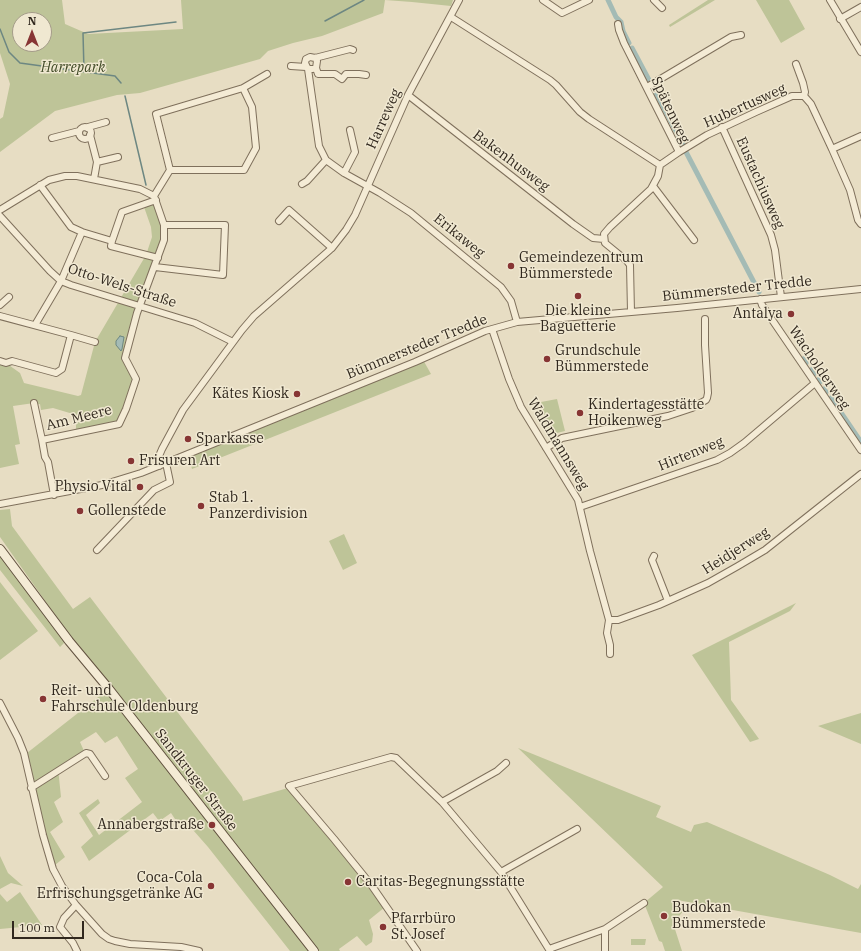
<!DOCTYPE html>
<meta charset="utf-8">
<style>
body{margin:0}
#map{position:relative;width:861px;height:951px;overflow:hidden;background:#e7ddc3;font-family:"IBM Plex Serif",serif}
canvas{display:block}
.north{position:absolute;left:12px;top:12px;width:40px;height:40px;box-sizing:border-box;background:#f0e8d1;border:1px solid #a49b89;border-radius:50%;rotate:0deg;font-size:11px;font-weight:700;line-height:16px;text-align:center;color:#31281e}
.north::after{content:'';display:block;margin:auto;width:14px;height:18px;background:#873534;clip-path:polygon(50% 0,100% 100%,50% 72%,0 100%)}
.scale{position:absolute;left:12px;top:921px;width:72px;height:18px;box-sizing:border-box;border:2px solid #31281e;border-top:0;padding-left:5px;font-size:12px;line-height:14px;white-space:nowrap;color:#31281e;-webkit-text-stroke:3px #f0e8d1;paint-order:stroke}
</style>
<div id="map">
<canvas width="861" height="951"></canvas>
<div class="north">N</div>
<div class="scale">100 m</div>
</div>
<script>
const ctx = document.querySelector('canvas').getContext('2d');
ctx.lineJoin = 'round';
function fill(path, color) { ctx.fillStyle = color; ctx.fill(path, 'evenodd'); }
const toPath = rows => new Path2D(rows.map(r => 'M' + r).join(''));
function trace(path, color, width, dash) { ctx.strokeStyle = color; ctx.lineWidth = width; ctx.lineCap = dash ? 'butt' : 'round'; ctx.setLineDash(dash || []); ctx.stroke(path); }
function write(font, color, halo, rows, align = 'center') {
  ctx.font = font + ' "IBM Plex Serif",serif'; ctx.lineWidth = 3; ctx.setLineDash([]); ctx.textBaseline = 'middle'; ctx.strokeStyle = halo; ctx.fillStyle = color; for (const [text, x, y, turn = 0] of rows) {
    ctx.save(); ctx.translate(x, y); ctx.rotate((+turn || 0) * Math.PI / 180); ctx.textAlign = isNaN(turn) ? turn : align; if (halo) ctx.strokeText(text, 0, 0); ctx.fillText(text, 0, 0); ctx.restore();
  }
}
const green = toPath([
 [0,0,62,0,65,24,88,34,183,29,181,0,453,0,451,6,412,2,385,0,383,13,322,36,293,43,268,51,260,59,140,93,117,95,55,111,0,152,0,119,3,117,10,84,0,53],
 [20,20,44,20,44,44,20,44],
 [708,0,715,0,670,27,669,25],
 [756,0,789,0,805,29,781,43],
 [156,200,164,240,125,358,136,379,119,424,76,434,76,425,73,414,53,408,41,410,40,404,35,405,34,403,13,406,20,444,15,445,19,464,0,468,0,361,6,363,20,373,24,383,78,396,81,395,95,342,146,255,152,237,151,227,143,204],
 [422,358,431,374,192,469,188,453],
 [557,399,565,431,549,435,541,402],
 [10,509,12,526,73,609,90,597,242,797,243,801,288,788,370,887,385,907,369,920,373,934,372,942,366,946,357,936,339,949,340,951,290,951,208,847,186,822,175,819,171,813,161,820,167,829,166,830,153,813,89,861,81,847,93,836,79,813,98,799,100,803,86,815,99,835,142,802,125,778,138,769,117,736,105,743,96,732,80,742,84,751,58,768,61,797,54,802,63,822,50,832,65,857,55,865,45,832,27,753,106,691,72,639,0,537,0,510],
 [344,534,357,563,343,570,329,541],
 [0,555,65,642,60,647,0,570],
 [0,582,38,631,0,660],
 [796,603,790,611,729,642,731,700,759,739,750,742,692,655],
 [861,713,861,744,818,726],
 [518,748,661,806,656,817,691,832,694,825,707,822,830,875,858,889,861,884,861,933,677,900,686,908,673,923,682,951,665,951,662,942,659,941,644,903,663,887],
 [0,856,8,873,23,886,11,883,0,889],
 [20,892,42,925,0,929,0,894,7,902],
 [631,939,646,939,645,945,631,945]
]);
const water = toPath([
 [120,336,124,337,122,349,121,351,116,345,116,341,120,336]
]);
const stream = toPath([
 [325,21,364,0],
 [0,29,9,52,20,63,115,76,121,83],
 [84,71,83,33,176,22],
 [125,96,146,185]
]);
const canal = toPath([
 [608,0,616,17,621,22,623,31,629,43],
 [632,48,649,80],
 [653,87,684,146],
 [686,152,759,292],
 [803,359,806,363],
 [811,370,814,374],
 [818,380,820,382],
 [824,389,826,392],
 [831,398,861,442]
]);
const street = toPath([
 [543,0,562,13,589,0],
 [654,0,662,8],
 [830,0,861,52],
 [451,17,550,80,556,85,580,112,589,119,660,165],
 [840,19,861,7],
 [618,24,619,30,624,43,679,152,660,165,658,176,651,189,610,227,604,234,605,243,627,261,630,265,631,312],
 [315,58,317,61,316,68,313,69,308,69,305,63,306,59,310,57,315,58,350,49,353,50],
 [796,64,803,83,805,92,804,96],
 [291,66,306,67],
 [316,68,318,74,335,74,342,79,346,74,359,74,366,75],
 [308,69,319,146,326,160,344,173,380,193,411,213,501,287,511,301,517,322],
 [647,87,726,40,731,37,741,35],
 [243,88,267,74],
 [408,95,573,224,593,238,604,239],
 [722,127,771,235,775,250,781,297],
 '79 133a6 6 0 1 1 12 0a6 6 0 1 1-12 0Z',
 [87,128,88,127,106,122],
 [90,135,97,162,94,179],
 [52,138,79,131],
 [832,149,861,136],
 [679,152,707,135,756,112,792,96,804,96,811,104,832,149,850,190,858,220,861,224],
 [97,162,118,157],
 [344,173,355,152,350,130],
 [302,184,307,181,326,160],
 [40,185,71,227,82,232,112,241,111,246,158,258],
 [653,186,694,240],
 [154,196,170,170,156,114,243,88,252,107,256,148,244,170,170,170],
 [0,210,49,180,65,176,77,176,140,189,154,196,164,225,164,240,137,313,125,358,136,379,126,409,119,424,42,440,45,457,48,462,54,495],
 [0,216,50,271,61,281,71,285,195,323,233,342],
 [279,221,289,210,332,248],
 [112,241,122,212,156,200],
 [155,267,223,275,225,225,164,225],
 [760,299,762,305,861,450],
 [0,305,9,297],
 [0,316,71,335,62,369,56,373,12,361,6,363,0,361],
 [35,325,61,281,82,232],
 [492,329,509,379,521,407,578,500,590,551,609,620,607,633,610,645,610,654],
 [71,335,95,342],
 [34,403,42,440],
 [546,448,562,438,668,416,692,408,706,400,707,398,708,393,705,345,705,319],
 [159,466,159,456,162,449,183,410,242,330,254,316,332,248,346,230,355,215,408,95,459,0],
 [0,504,102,485,141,473,415,362,485,331,517,322,677,308,861,289],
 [580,507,717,460,730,453,744,443,815,383],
 [97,550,154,490,170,482,166,463],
 [654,556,652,560,668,601],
 [609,620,618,620,659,605,708,583,738,566,765,550,861,474],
 [0,703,18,738,24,753,43,835,53,869,62,886,76,905,102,934,109,939,115,941,130,944,181,947,199,951],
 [31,788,86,753,90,754,105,776],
 [442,802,497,771,506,763],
 [501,872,577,829],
 [76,905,64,918,60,927,73,943,77,951],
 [605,929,644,903],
 [549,949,605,929,605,951],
 [417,951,372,886,334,839,289,786,391,757,396,758,442,802,501,872,550,951]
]);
const secondary = toPath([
 [0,549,69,641,109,689,314,951]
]);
const markers = [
 [511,266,4,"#873534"],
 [578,296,4,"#873534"],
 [791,314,4,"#873534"],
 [547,359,4,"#873534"],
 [297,394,4,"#873534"],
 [580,413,4,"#873534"],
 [188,439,4,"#873534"],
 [131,461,4,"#873534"],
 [140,487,4,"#873534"],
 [201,506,4,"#873534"],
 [80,511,4,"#873534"],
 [43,699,4,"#873534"],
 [212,825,4,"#873534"],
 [348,882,4,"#873534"],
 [211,886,4,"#873534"],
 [664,916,4,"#873534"],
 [383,927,4,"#873534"]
];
const parkNames = [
 ["Harrepark",73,68]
];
const streetNames = [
 ["Hubertusweg",745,106,-24],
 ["Spätenweg",670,110,65],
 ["Harreweg",384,119,-66],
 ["Bakenhusweg",511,161,37],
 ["Eustachiusweg",760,183,66],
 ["Erikaweg",459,236,39],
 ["Otto-Wels-Straße",122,286,18],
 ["Bümmersteder Tredde",737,289,-6],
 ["Bümmersteder Tredde",417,347,-22],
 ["Wacholderweg",819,368,56],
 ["Am Meere",79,418,-14],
 ["Waldmannsweg",558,444,59],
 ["Hirtenweg",691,454,-22],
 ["Heidjerweg",736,551,-32],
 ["Sandkruger Straße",196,780,52]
];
const poiNames = [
 ["Gemeindezentrum",519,258],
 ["Bümmerstede",519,274],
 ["Die kleine",578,311,"center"],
 ["Baguetterie",578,327,"center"],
 ["Antalya",783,314,"right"],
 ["Grundschule",555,351],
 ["Bümmerstede",555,367],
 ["Kätes Kiosk",289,394,"right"],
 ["Kindertagesstätte",588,405],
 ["Hoikenweg",588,421],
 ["Sparkasse",196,439],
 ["Frisuren Art",139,461],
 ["Physio Vital",132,487,"right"],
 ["Stab 1.",209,498],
 ["Panzerdivision",209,514],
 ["Gollenstede",88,511],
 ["Reit- und",51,691],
 ["Fahrschule Oldenburg",51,707],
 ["Annabergstraße",204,825,"right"],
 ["Coca-Cola",203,878,"right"],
 ["Erfrischungsgetränke AG",203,894,"right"],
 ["Caritas-Begegnungsstätte",356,882],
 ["Budokan",672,908],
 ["Bümmerstede",672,924],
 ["Pfarrbüro",391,919],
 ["St. Josef",391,935]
];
fill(green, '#bec498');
fill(water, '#a4bbb5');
trace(water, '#6d8782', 1);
trace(stream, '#6d8782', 1.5);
trace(canal, '#a4bbb5', 5);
trace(street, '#7f705c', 8);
trace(secondary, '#61513f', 10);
trace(street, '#f4ebd5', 6);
trace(secondary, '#f4ebd5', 8);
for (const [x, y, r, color] of markers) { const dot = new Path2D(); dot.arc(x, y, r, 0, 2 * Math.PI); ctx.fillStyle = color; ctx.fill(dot); trace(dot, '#f0e8d1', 1.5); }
write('italic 14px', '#414b27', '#f0e8d1', parkNames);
write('14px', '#31281e', '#f0e8d1', streetNames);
write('14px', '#31281e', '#f0e8d1', poiNames, 'left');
</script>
